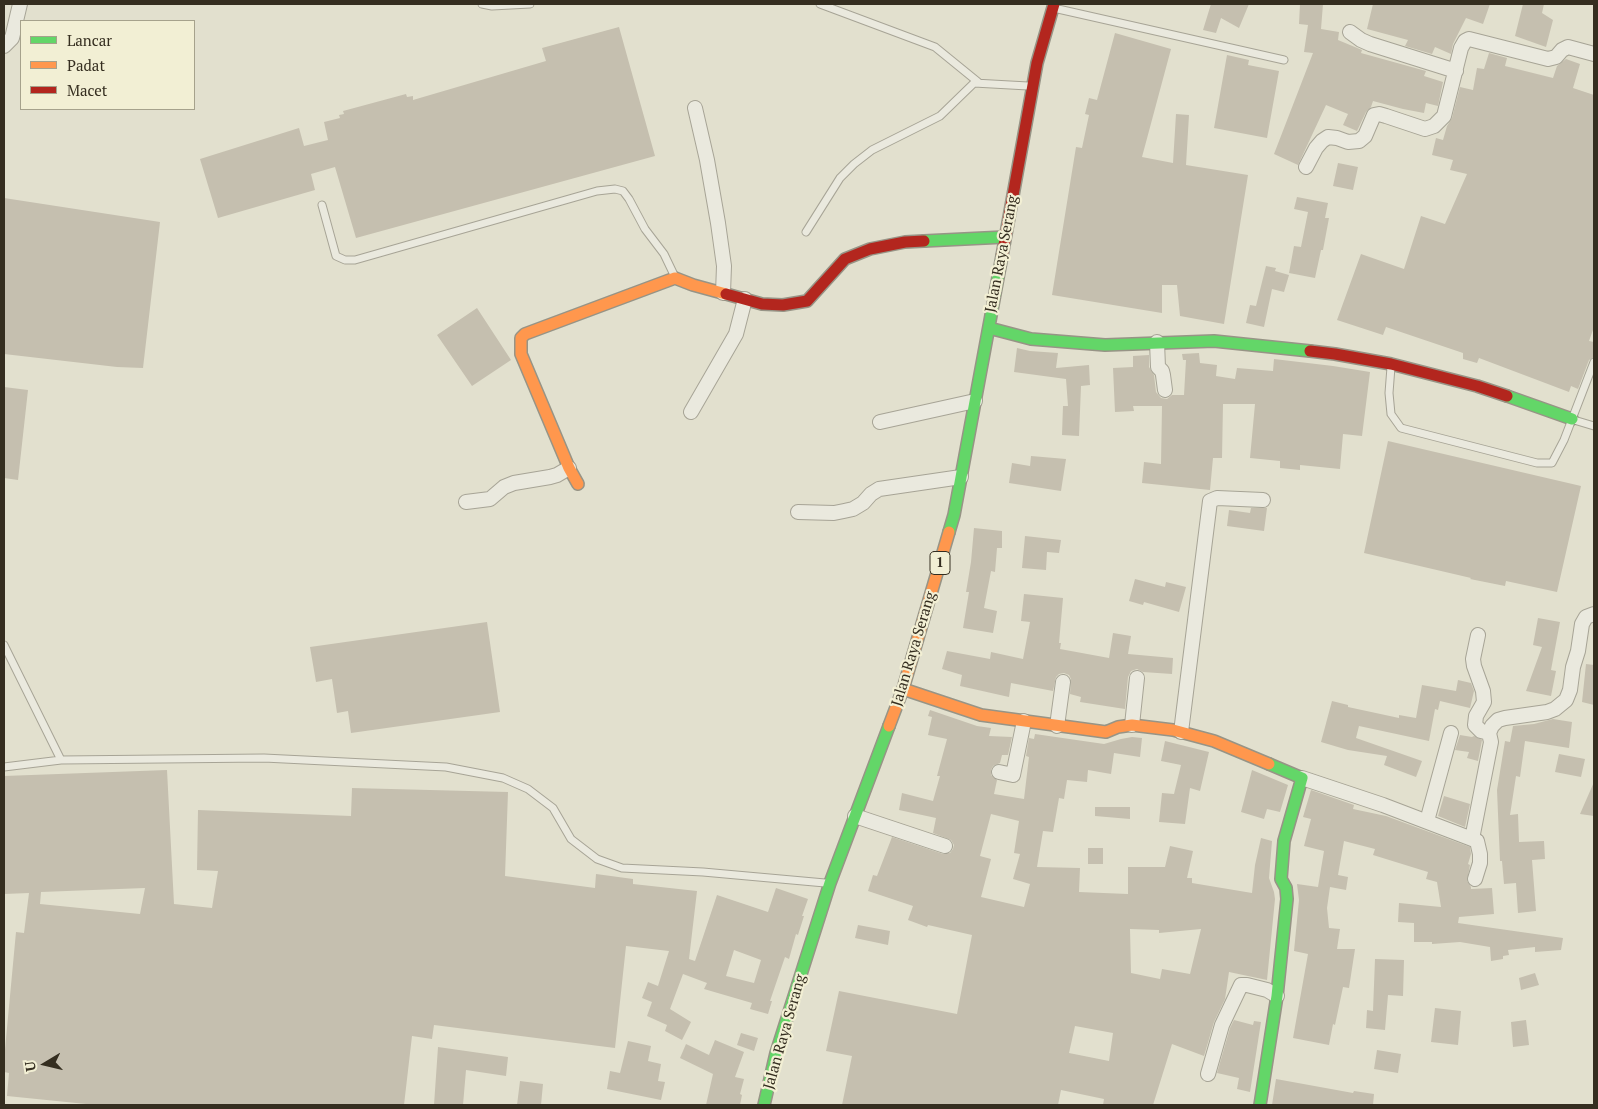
<!DOCTYPE html>
<style>
body{margin:0}
#map{position:relative;width:1598px;height:1109px;overflow:hidden;background:#e2e0ce;font-family:"PT Serif",serif}
canvas{display:block}
.frame{position:absolute;inset:0;border:5px solid #352e20;pointer-events:none}
.legend{position:absolute;left:20px;top:20px;width:175px;height:90px;box-sizing:border-box;background:#f2efd4;border:1px solid #a6a28c;margin:0;padding:6px 9px;list-style:none;font-size:15px;color:#352e20}
.legend li{display:flex;align-items:center;gap:10px;height:25px}
.legend b{width:25px;border:1px solid #a6a28c}
.north{position:absolute;left:20px;top:1039px;width:50px;height:50px;-webkit-text-stroke:4px #f2efd4;paint-order:stroke;rotate:261deg;font-size:14px;font-weight:700;line-height:20px;text-align:center;color:#352e20}
.north::after{content:'';display:block;margin:auto;width:18px;height:22px;background:#352e20;clip-path:polygon(50% 0,100% 100%,50% 72%,0 100%)}
</style>
<div id="map">
<canvas width="1598" height="1109"></canvas>
<div class="frame"></div>
<ul class="legend">
<li><b style="height:6px;background:#63d668"></b>Lancar</li>
<li><b style="height:6px;background:#ff974d"></b>Padat</li>
<li><b style="height:6px;background:#b3261e"></b>Macet</li>
</ul>
<div class="north">U</div>
</div>
<script>
const ctx = document.querySelector('canvas').getContext('2d');
ctx.lineJoin = 'round';
function fill(path, color) { ctx.fillStyle = color; ctx.fill(path, 'evenodd'); }
const toPath = rows => new Path2D(rows.map(r => 'M' + r).join(''));
function trace(path, color, width, dash) { ctx.strokeStyle = color; ctx.lineWidth = width; ctx.lineCap = dash ? 'butt' : 'round'; ctx.setLineDash(dash || []); ctx.stroke(path); }
function write(font, color, halo, rows, align = 'center') {
  ctx.font = font + ' "PT Serif",serif'; ctx.lineWidth = 4.5; ctx.setLineDash([]); ctx.textBaseline = 'middle'; ctx.strokeStyle = halo; ctx.fillStyle = color; for (const [text, x, y, turn = 0] of rows) {
    ctx.save(); ctx.translate(x, y); ctx.rotate((+turn || 0) * Math.PI / 180); ctx.textAlign = isNaN(turn) ? turn : align; if (halo) ctx.strokeText(text, 0, 0); ctx.fillText(text, 0, 0); ctx.restore();
  }
}
const building = toPath([
 [1211,4,1249,4,1239,28,1221,18,1216,33,1203,30],
 [1300,4,1323,4,1321,29,1339,32,1338,40,1362,50,1361,53,1426,71,1424,76,1443,82,1438,106,1426,103,1424,113,1403,109,1373,101,1371,107,1366,112,1357,131,1343,125,1348,114,1326,105,1298,165,1274,154,1313,53,1304,52,1308,25,1299,24],
 [1373,4,1490,4,1483,24,1466,18,1453,44,1451,54,1435,47,1432,54,1405,46,1408,40,1367,29],
 [1523,4,1544,4,1542,13,1553,20,1546,47,1515,36],
 [619,27,655,156,356,238,335,167,311,174,315,190,218,218,200,159,299,128,304,146,328,140,324,122,340,118,339,115,344,114,343,111,406,94,407,97,413,96,413,100,546,61,542,48],
 [1115,33,1171,49,1142,157,1173,163,1176,114,1189,115,1186,165,1248,175,1224,324,1180,316,1177,285,1162,285,1162,313,1052,295,1076,147,1082,148,1089,115,1085,114,1089,98,1097,100],
 [1489,53,1507,58,1505,66,1553,78,1557,66,1566,59,1580,64,1573,88,1594,95,1594,327,1589,341,1594,342,1594,357,1589,360,1578,389,1571,386,1569,392,1479,358,1477,363,1463,359,1463,353,1386,327,1383,335,1337,320,1361,254,1404,269,1421,216,1445,224,1467,174,1450,170,1453,160,1432,155,1436,138,1443,140,1447,126,1452,118,1460,87,1473,90,1477,68,1484,69],
 [1227,55,1249,60,1248,65,1279,71,1267,138,1214,128],
 [1338,163,1358,167,1353,190,1333,186],
 [1297,197,1328,203,1325,218,1329,218,1323,250,1321,250,1315,278,1289,273,1294,246,1301,247,1308,212,1294,209],
 [4,198,160,222,143,368,117,367,4,354],
 [1266,266,1276,268,1275,271,1289,275,1284,292,1272,289,1264,327,1246,323,1250,305,1256,306],
 [477,308,511,360,472,386,437,335],
 [1017,348,1030,351,1058,353,1056,368,1089,365,1090,385,1081,386,1079,436,1062,435,1063,406,1068,406,1066,379,1014,372],
 [1199,353,1200,363,1217,365,1216,376,1235,379,1237,368,1273,371,1274,359,1333,366,1370,372,1362,436,1343,434,1340,469,1300,465,1300,470,1280,468,1280,461,1250,458,1255,404,1223,404,1222,458,1213,458,1210,490,1142,483,1144,462,1161,464,1162,406,1133,406,1134,411,1115,412,1113,368,1133,367,1133,356,1149,355,1149,367,1154,375,1156,392,1161,398,1167,399,1172,395,1184,395,1186,360,1183,360,1182,354],
 [4,387,28,390,18,480,4,478],
 [1388,441,1581,486,1557,592,1506,581,1505,586,1470,579,1471,578,1364,553],
 [1031,456,1066,459,1061,491,1009,483,1012,463,1030,466],
 [1251,508,1267,508,1264,531,1227,526,1229,510,1250,513],
 [974,528,1002,531,1002,548,997,548,995,572,991,571,984,608,997,611,993,633,963,628,969,592,966,592,971,562],
 [1025,536,1061,540,1059,553,1047,552,1046,570,1022,568],
 [1135,579,1165,587,1166,582,1186,587,1179,612,1144,602,1143,605,1129,601],
 [1024,594,1063,598,1059,643,1061,643,1060,649,1109,658,1113,633,1131,636,1128,654,1173,658,1172,674,1143,672,1137,669,1131,671,1128,677,1125,709,1080,702,1081,697,1070,694,1071,679,1069,675,1064,673,1059,674,1056,677,1053,691,1011,683,1009,697,960,686,962,675,942,669,947,651,990,659,991,652,1023,659,1030,622,1021,621],
 [1538,618,1560,622,1551,670,1556,671,1551,696,1526,691,1542,647,1533,645],
 [487,622,500,712,351,733,348,711,337,713,332,679,316,682,310,647],
 [1586,664,1594,665,1594,705,1582,702],
 [1458,680,1471,683,1474,691,1470,708,1440,701,1438,710,1435,709,1429,741,1359,726,1356,738,1422,761,1416,777,1384,765,1387,756,1348,750,1321,742,1332,701,1348,705,1348,707,1399,718,1399,715,1416,718,1422,685,1456,691],
 [930,710,977,726,991,728,989,736,1012,737,1008,755,1002,755,1000,763,993,766,991,770,991,775,997,780,994,794,1024,799,1029,757,1026,756,1029,738,1034,739,1035,734,1104,744,1121,739,1132,737,1142,738,1140,757,1114,753,1111,774,1088,770,1087,782,1067,780,1064,799,1059,798,1053,832,1043,831,1037,867,1080,868,1079,892,1128,894,1128,867,1165,867,1170,846,1193,851,1187,878,1192,878,1192,883,1252,893,1255,865,1261,838,1272,841,1269,878,1274,892,1275,899,1267,980,1229,972,1225,999,1214,1022,1204,1056,1172,1044,1153,1105,1103,1105,1104,1099,1061,1090,1058,1105,842,1105,852,1056,826,1051,839,991,957,1014,972,935,928,925,927,927,908,920,913,906,868,891,873,875,877,876,892,837,943,854,950,853,953,849,954,845,951,840,933,833,936,818,899,810,902,793,933,801,940,776,937,776,947,739,928,735,932,717,928,716],
 [991,814,1019,821,1014,853,1020,854,1013,879,1030,884,1024,907,981,897,991,859,980,856],
 [1130,929,1159,930,1159,933,1201,929,1190,974,1162,969,1160,979,1131,973],
 [1075,1026,1113,1033,1109,1061,1069,1053],
 [1553,719,1572,722,1569,748,1525,741,1520,777,1516,776,1510,815,1518,814,1519,842,1544,841,1545,859,1532,860,1536,911,1518,913,1516,883,1504,884,1502,861,1500,861,1497,790,1505,741,1510,742,1513,726,1534,724],
 [1460,735,1472,737,1474,736,1482,740,1478,761,1467,758,1469,752,1455,750],
 [1165,741,1209,752,1200,791,1190,788,1185,824,1159,822,1162,793,1174,794,1181,765,1161,761],
 [1559,754,1585,759,1581,777,1555,772],
 [167,770,174,904,212,908,218,871,197,870,198,810,351,816,352,788,508,792,505,876,595,888,596,874,633,879,633,884,697,891,689,959,695,961,717,895,768,912,776,888,808,899,802,916,804,916,798,935,796,934,789,959,785,957,770,1001,772,1001,768,1014,750,1009,752,1003,704,989,707,983,683,974,670,1009,691,1022,682,1040,665,1031,667,1025,647,1016,652,1002,642,998,648,982,658,986,669,951,626,946,615,1048,434,1025,432,1039,412,1036,404,1105,96,1105,7,1096,9,1073,4,1072,4,1060,16,932,24,933,29,893,4,894,4,776],
 [145,888,140,914,40,904,41,892],
 [734,950,761,960,754,983,726,976],
 [1252,770,1288,785,1280,812,1267,809,1264,819,1241,812],
 [1594,782,1594,816,1580,814],
 [1311,790,1354,805,1353,809,1386,816,1470,847,1471,854,1468,864,1470,865,1467,881,1471,887,1471,889,1492,888,1494,914,1459,917,1458,923,1563,938,1561,950,1535,952,1535,947,1508,950,1509,955,1503,956,1503,959,1491,961,1490,947,1460,942,1432,944,1432,942,1414,942,1414,923,1398,922,1399,903,1441,907,1437,882,1426,879,1428,872,1373,855,1375,849,1344,841,1338,875,1348,877,1346,890,1330,887,1327,908,1329,928,1340,929,1337,949,1355,949,1349,988,1343,987,1335,1025,1333,1024,1329,1045,1293,1038,1308,954,1294,951,1299,900,1297,884,1318,887,1324,851,1304,846,1311,819,1303,817],
 [1444,796,1470,804,1465,827,1438,816],
 [1095,807,1130,807,1130,819,1095,816],
 [1088,848,1103,848,1103,864,1088,864],
 [858,925,890,931,888,945,855,938],
 [1375,959,1404,960,1403,996,1388,995,1385,1030,1366,1028,1367,1010,1373,1011],
 [1535,973,1539,985,1521,990,1519,978],
 [1435,1008,1461,1011,1458,1045,1431,1042],
 [1234,1020,1253,1025,1254,1021,1261,1022,1250,1092,1237,1089,1239,1078,1217,1073,1230,1028],
 [1526,1020,1529,1045,1513,1047,1511,1022],
 [741,1033,758,1038,754,1051,737,1045],
 [715,1040,744,1052,735,1077,744,1079,740,1094,742,1095,740,1105,706,1105,713,1074,680,1058,686,1044,709,1055],
 [628,1041,651,1046,648,1061,661,1064,658,1081,665,1082,661,1100,607,1089,610,1071,620,1073],
 [438,1047,508,1057,506,1076,466,1070,463,1105,434,1105],
 [1377,1050,1401,1054,1398,1073,1374,1069],
 [1276,1079,1353,1093,1354,1091,1374,1094,1373,1105,1272,1105],
 [520,1081,543,1084,541,1105,517,1105]
]);
const lane = toPath([
 [482,4,492,6,530,4],
 [820,4,935,47,978,82],
 [1058,9,1284,60],
 [322,205,336,256,345,260,355,260,597,191,615,189,623,191,629,199,645,229,664,254,675,277],
 [806,232,840,178,854,164,872,150,940,116,974,83,1028,86],
 [1391,367,1389,393,1391,414,1401,428,1537,463,1552,463,1564,440,1594,362],
 [1574,420,1594,426],
 [4,645,61,760,264,758,446,767,503,778,528,789,553,808,571,839,597,859,622,868,703,872,825,883],
 [4,767,61,760]
]);
const street = toPath([
 [1350,32,1361,40,1370,44,1456,71],
 [4,46,12,38,20,4],
 [695,108,707,160,718,223,724,266,723,293],
 [1306,167,1316,148,1322,141,1328,137,1337,138,1348,142,1359,141,1365,136,1374,115,1379,114,1386,116,1425,129,1434,126,1444,116,1461,48,1465,41,1469,39,1548,59,1556,57,1562,50,1568,47,1594,54],
 [1157,342,1158,367,1162,371,1163,375,1165,390],
 [691,412,736,334,745,299],
 [880,422,975,401],
 [466,502,490,499,504,487,514,483,550,477,557,475,569,468],
 [798,512,834,513,844,511,853,509,863,503,871,494,879,489,961,477],
 [1478,635,1473,659,1474,666,1483,691,1484,702,1476,716,1475,725,1481,731,1489,733],
 [1132,725,1137,678],
 [1057,726,1063,682],
 [1181,732,1210,501,1217,498,1263,500],
 [999,772,1013,775,1024,721],
 [1302,778,1383,805,1472,839,1491,742,1489,733,1492,726,1498,720,1505,718,1547,712,1555,709,1566,700,1570,690,1573,667,1578,651,1582,624,1586,617,1594,614],
 [855,816,945,846],
 [1427,821,1451,733],
 [1472,839,1477,841,1480,854,1480,863,1475,879],
 [1208,1074,1222,1025,1241,985,1247,985,1267,990,1277,996]
]);
const fast = toPath([
 [924,241,1005,237],
 [989,328,1031,339,1105,345,1214,341,1310,351],
 [1507,396,1572,419],
 [949,532,954,515,1002,256],
 [764,1105,776,1053,830,883,889,726],
 [1260,1105,1277,996,1287,899,1286,888,1281,879,1284,841,1302,778,1269,764]
]);
const slow = toPath([
 [578,484,569,468,521,354,521,338,525,334,675,278,693,285,726,294],
 [903,689,981,715,1106,732,1118,727,1132,725,1173,730,1214,741,1269,764],
 [889,726,903,689,949,532]
]);
const jam = toPath([
 [1002,256,1037,63,1054,4],
 [726,294,762,304,783,305,807,301,845,259,870,249,905,242,924,241],
 [1310,351,1335,354,1391,364,1477,386,1507,396]
]);
const shields = [
 [940,563,20]
];
const shieldNames = [
 ["1",940,563]
];
const streetNames = [
 ["Jalan Raya Serang",1002,254,-79],
 ["Jalan Raya Serang",914,649,-73],
 ["Jalan Raya Serang",785,1032,-74]
];
fill(building, '#c5bfaf');
trace(lane, '#a7a496', 9);
trace(street, '#a7a496', 16);
trace(fast, '#979486', 14);
trace(slow, '#979486', 14);
trace(jam, '#979486', 14);
trace(lane, '#eae9de', 7);
trace(street, '#eae9de', 14);
trace(fast, '#63d668', 11);
trace(slow, '#ff974d', 11);
trace(jam, '#b3261e', 11);
for (const [x, y, w] of shields) { const box = new Path2D(); box.roundRect(x - w / 2, y - 11.5, w, 23, 4); ctx.fillStyle = '#f2efd4'; ctx.fill(box); trace(box, '#352e20', 1); }
write('bold 14px', '#352e20', null, shieldNames);
write('15px', '#352e20', '#f2efd4', streetNames);
</script>
